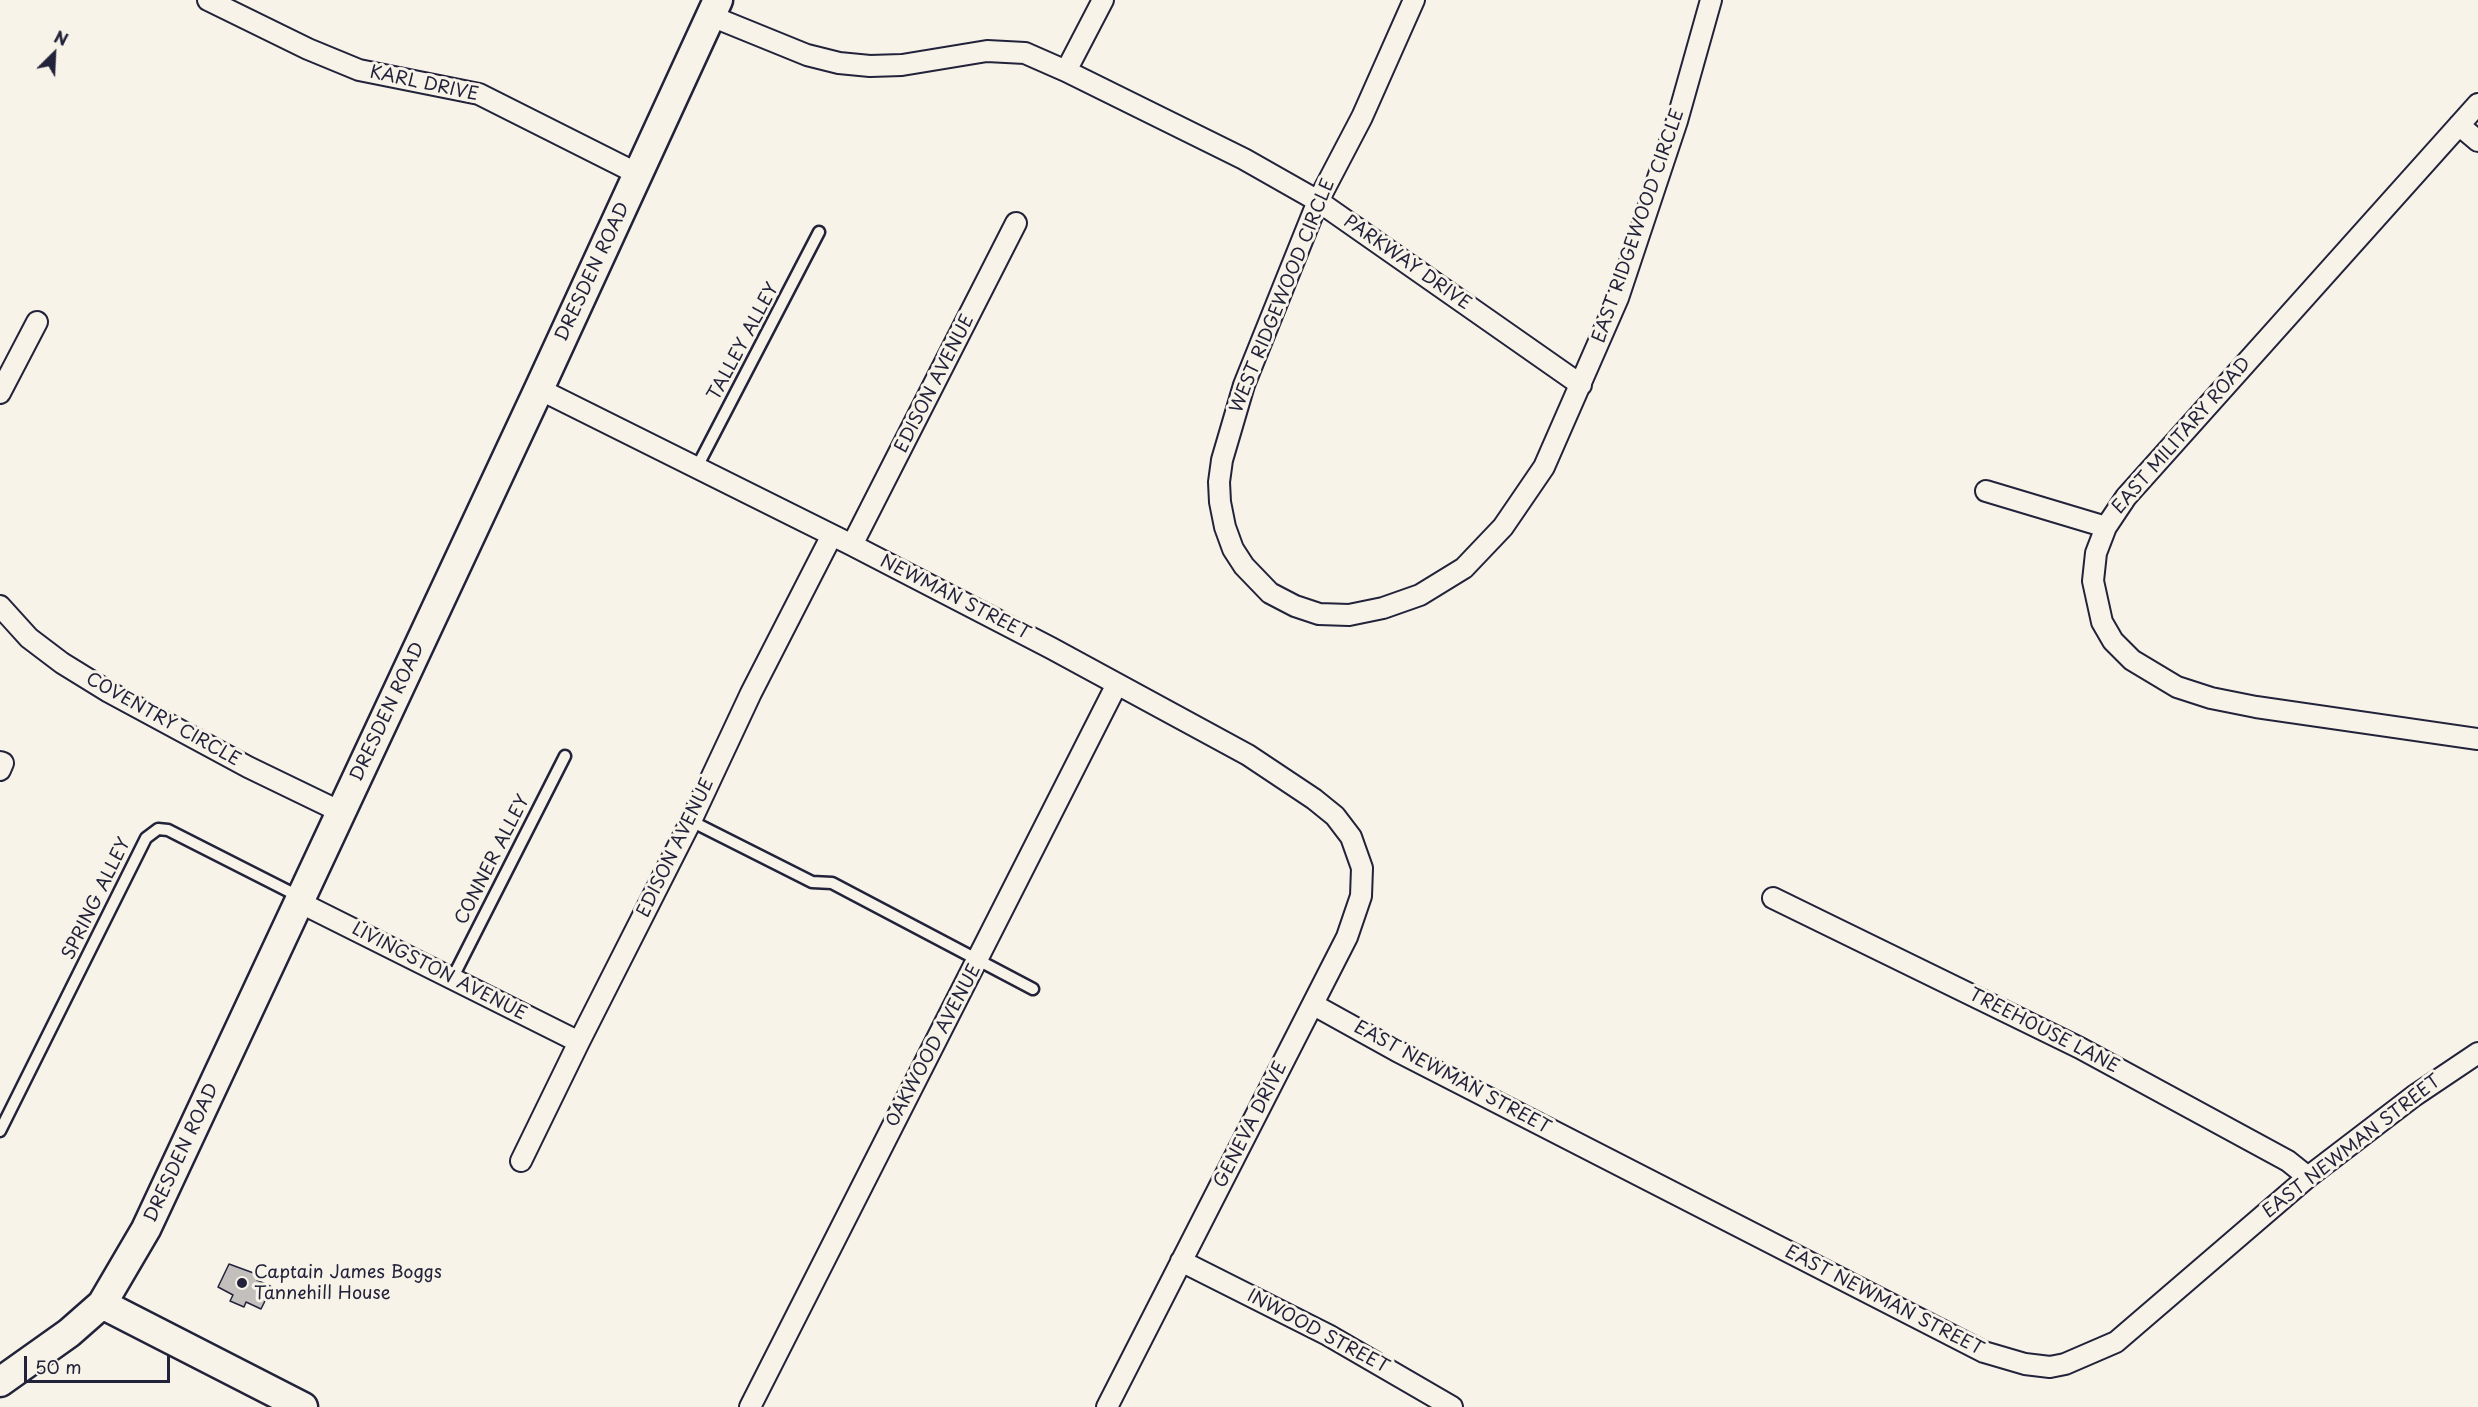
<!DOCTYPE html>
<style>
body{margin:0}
#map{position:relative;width:2478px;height:1407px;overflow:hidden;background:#f7f3e8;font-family:"Playpen Sans",sans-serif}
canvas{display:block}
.north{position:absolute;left:24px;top:24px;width:60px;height:60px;-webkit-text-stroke:4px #f7f3e8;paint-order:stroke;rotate:24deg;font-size:16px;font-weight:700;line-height:24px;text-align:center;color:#22223b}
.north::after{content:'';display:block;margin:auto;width:21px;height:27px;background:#22223b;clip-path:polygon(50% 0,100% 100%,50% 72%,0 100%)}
.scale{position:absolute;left:24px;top:1356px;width:146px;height:27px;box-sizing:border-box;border:3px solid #22223b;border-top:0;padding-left:8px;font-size:18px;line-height:21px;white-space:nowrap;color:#22223b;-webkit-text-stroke:4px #f7f3e8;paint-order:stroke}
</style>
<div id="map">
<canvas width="2478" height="1407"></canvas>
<div class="north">N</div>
<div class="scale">50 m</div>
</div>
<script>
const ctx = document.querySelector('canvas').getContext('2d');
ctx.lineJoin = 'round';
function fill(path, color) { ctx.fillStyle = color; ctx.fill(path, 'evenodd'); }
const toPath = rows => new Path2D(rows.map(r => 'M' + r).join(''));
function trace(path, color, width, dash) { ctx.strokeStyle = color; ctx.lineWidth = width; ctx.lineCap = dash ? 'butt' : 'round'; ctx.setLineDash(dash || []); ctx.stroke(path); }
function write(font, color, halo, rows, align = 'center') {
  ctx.font = font + ' "Playpen Sans",sans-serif'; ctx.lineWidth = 6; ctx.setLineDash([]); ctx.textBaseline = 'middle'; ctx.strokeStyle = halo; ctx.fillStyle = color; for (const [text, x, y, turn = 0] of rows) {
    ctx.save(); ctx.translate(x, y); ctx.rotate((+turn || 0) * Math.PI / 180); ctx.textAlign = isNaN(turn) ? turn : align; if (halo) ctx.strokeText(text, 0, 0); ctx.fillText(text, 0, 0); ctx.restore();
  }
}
const building = toPath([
 [229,1264,259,1275,257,1280,272,1287,261,1309,246,1302,244,1307,230,1301,233,1295,218,1287,229,1264]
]);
const lane = toPath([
 [697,467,819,232],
 [691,821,812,882,832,883,1033,989],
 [452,979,565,756],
 [0,1131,146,838,158,829,168,830,300,897]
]);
const street = toPath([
 [208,0,308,49,359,70,479,94,638,174],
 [1414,0,1362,117,1318,201,1244,385,1222,460,1219,482,1220,502,1225,527,1233,549,1244,566,1270,593,1295,606,1319,614,1349,615,1383,608,1420,595,1464,568,1503,527,1544,467,1618,298,1677,121,1711,0],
 [711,16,807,55,839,63,870,66,902,65,987,51,1025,53,1066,71,1103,0],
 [1066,71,1244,159,1318,201,1581,385],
 [2478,104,2126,497,2106,527,2096,553,2093,581,2102,622,2113,641,2132,660,2177,687,2211,698,2256,707,2478,739],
 [2459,125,2478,141],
 [539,389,852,545,1051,648,1248,755,1314,799,1335,816,1351,837,1362,868,1361,896,1347,937,1107,1407],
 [0,393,37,322],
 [1986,491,2106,527],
 [852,545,1016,223],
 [0,606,29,638,62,663,109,692,248,767,341,812],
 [0,762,3,763,0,770],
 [1773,898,2080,1048,2288,1161,2308,1177],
 [299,902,579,1042],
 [1314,1005,1397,1051,1984,1352,2025,1364,2050,1367,2065,1364,2116,1342,2308,1177,2414,1096,2478,1053],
 [521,1161,579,1042,691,821,751,693,832,535],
 [1181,1261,1328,1335,1452,1407],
 [750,1407,1117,684]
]);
const secondary = toPath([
 [102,1304,303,1407],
 [0,1382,69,1333,102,1304,146,1229,539,389,718,0]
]);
const markers = [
 [242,1283,6,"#22223b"]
];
const streetNames = [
 ["KARL DRIVE",424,84,12],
 ["EAST RIDGEWOOD CIRCLE",1639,226,-71],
 ["PARKWAY DRIVE",1407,263,35],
 ["DRESDEN ROAD",593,272,-65],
 ["WEST RIDGEWOOD CIRCLE",1283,296,-68],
 ["TALLEY ALLEY",744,342,-62],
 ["EDISON AVENUE",935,384,-63],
 ["EAST MILITARY ROAD",2182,436,-49],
 ["NEWMAN STREET",955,598,27],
 ["DRESDEN ROAD",388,712,-65],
 ["COVENTRY CIRCLE",163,720,29],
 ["EDISON AVENUE",676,848,-64],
 ["CONNER ALLEY",493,860,-63],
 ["SPRING ALLEY",97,899,-64],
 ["LIVINGSTON AVENUE",439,972,27],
 ["TREEHOUSE LANE",2044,1031,27],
 ["OAKWOOD AVENUE",934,1046,-62],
 ["EAST NEWMAN STREET",1452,1078,28],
 ["GENEVA DRIVE",1251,1125,-63],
 ["EAST NEWMAN STREET",2352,1147,-38],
 ["DRESDEN ROAD",182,1153,-65],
 ["EAST NEWMAN STREET",1884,1301,27],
 ["INWOOD STREET",1318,1332,28]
];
const poiNames = [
 ["Captain James Boggs",254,1273],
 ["Tannehill House",254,1294]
];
fill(building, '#c2bfbd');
trace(building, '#22223b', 1.5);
trace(lane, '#22223b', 15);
trace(street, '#22223b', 24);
trace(secondary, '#22223b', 33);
trace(lane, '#f7f3e8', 10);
trace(street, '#f7f3e8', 20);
trace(secondary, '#f7f3e8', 28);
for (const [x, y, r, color] of markers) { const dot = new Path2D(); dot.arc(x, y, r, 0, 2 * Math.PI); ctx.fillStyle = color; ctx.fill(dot); trace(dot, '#f7f3e8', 2); }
write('18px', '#22223b', '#f7f3e8', streetNames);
write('18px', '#22223b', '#f7f3e8', poiNames, 'left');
</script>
